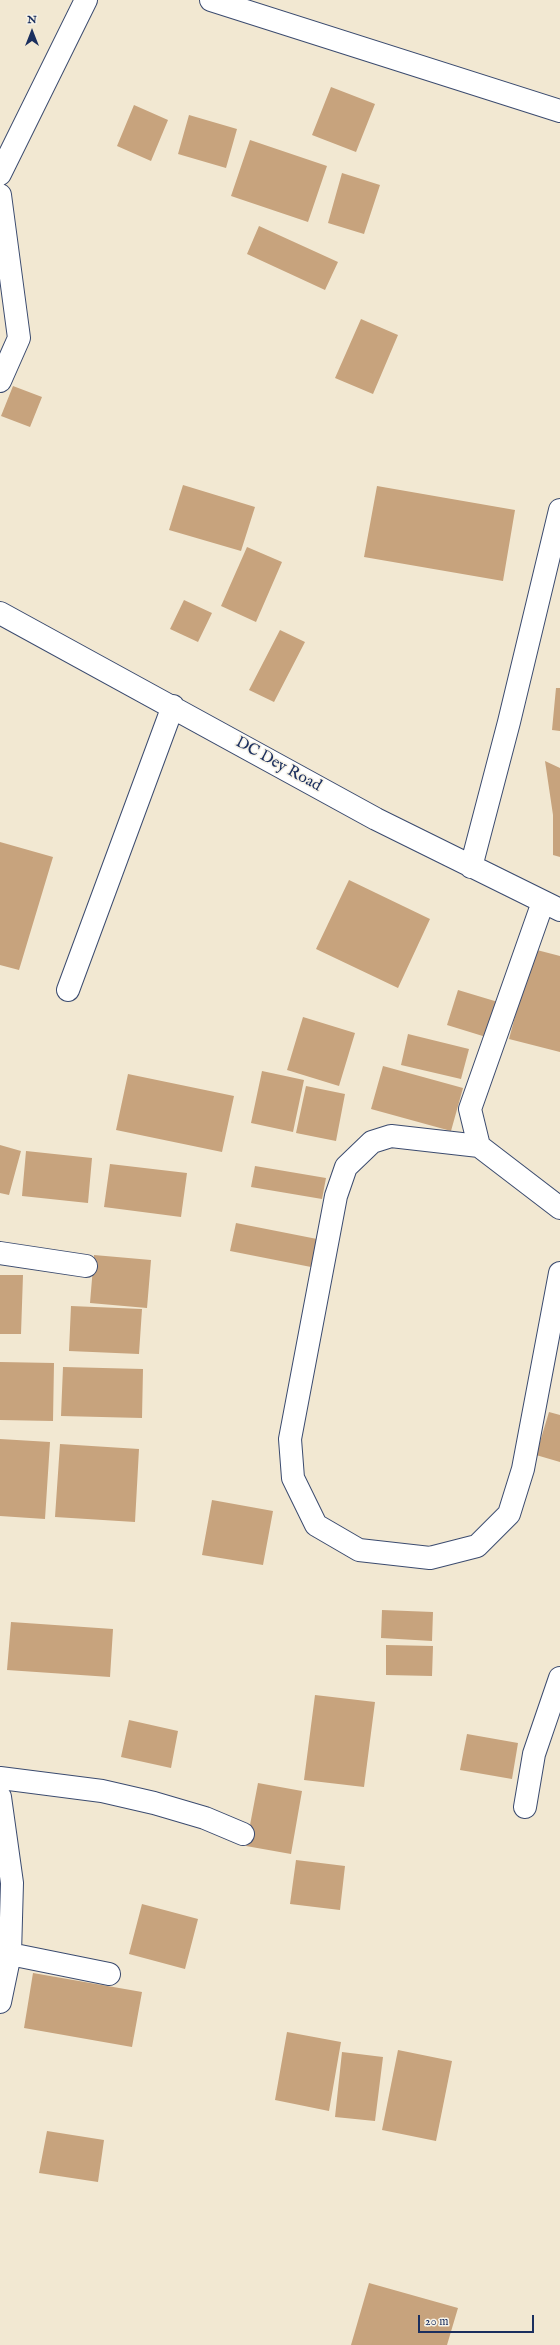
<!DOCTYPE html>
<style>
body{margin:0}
#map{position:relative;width:560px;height:2345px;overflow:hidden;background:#f2e8d2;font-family:"IM FELL English",serif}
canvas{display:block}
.north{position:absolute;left:12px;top:12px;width:40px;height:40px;-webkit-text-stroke:3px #f7f3e8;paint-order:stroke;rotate:0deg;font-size:11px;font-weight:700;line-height:16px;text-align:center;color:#1b2f5e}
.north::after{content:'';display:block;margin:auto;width:14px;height:18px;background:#1b2f5e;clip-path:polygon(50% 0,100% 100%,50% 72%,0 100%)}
.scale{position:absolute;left:418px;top:2315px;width:116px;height:18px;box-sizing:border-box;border:2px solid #1b2f5e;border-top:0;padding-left:5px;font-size:12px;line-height:14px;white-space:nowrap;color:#1b2f5e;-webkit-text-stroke:3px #f7f3e8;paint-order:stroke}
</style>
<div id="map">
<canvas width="560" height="2345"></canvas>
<div class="north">N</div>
<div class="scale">20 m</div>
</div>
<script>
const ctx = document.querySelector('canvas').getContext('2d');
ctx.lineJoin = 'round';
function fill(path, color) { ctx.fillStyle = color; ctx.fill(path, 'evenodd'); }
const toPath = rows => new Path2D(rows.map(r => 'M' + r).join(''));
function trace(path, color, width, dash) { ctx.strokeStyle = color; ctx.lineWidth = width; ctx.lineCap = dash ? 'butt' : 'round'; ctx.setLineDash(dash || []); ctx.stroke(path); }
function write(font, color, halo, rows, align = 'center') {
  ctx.font = font + ' "IM FELL English",serif'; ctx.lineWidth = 3; ctx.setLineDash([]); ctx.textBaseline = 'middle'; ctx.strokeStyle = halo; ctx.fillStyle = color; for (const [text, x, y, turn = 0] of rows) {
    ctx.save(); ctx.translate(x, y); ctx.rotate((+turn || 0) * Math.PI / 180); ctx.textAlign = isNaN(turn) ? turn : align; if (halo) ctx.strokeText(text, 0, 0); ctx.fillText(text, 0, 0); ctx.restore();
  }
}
const building = toPath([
 [331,87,375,104,356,152,312,135],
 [134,105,168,120,151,161,117,146],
 [189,115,237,129,226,168,178,154],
 [250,140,327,166,308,222,231,196],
 [342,173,380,185,364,234,328,223],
 [259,226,338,262,325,290,247,254],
 [361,319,398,335,373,394,335,378],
 [13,386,42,397,30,427,1,416],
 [183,485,255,507,241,551,169,530],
 [377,486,515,510,503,581,364,557],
 [247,547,282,562,256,622,221,606],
 [184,600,212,613,198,642,170,629],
 [280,630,305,642,274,702,249,690],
 [556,688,560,688,560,731,552,730],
 [545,761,560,768,560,857,553,855,553,815],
 [0,842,53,857,19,970,0,965],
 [349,880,430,919,398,988,316,949],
 [533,949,560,956,560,1052,509,1039],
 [458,990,498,1002,486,1037,447,1025],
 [303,1017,355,1033,339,1086,287,1070],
 [408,1034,469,1049,461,1079,401,1065],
 [383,1066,463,1088,451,1131,371,1109],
 [262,1071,304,1080,293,1132,251,1123],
 [128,1074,234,1096,222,1152,116,1130],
 [306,1086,345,1094,336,1141,296,1133],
 [0,1145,21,1151,9,1195,0,1193],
 [26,1151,92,1158,88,1203,22,1196],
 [110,1164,187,1173,181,1217,104,1207],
 [255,1166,326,1178,322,1199,251,1187],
 [236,1223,317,1239,311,1267,230,1251],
 [94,1255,151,1260,147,1308,90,1303],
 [0,1275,23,1275,21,1334,0,1334],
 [71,1306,142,1309,139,1354,69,1351],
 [0,1362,54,1363,53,1421,0,1420],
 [63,1367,143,1369,142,1418,61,1416],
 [549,1412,560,1415,560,1462,536,1455],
 [0,1439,50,1442,45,1519,0,1516],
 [60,1444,139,1449,135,1522,55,1517],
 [212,1500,273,1511,263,1565,202,1555],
 [382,1610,433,1612,432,1641,381,1638],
 [11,1622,113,1629,110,1677,7,1670],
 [386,1645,433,1646,432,1676,386,1675],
 [315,1695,375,1702,364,1787,304,1780],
 [129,1720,178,1731,171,1768,121,1757],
 [467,1734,518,1743,512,1779,460,1770],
 [258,1783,302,1791,291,1854,246,1846],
 [296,1860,345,1866,340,1910,290,1904],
 [142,1904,198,1919,185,1969,129,1954],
 [33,1973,142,1992,132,2047,24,2028],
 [287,2032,341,2042,329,2111,275,2100],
 [398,2050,452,2061,436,2141,382,2130],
 [342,2052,383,2057,375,2121,335,2117],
 [47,2131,104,2140,98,2182,39,2173],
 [369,2283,458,2308,447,2345,351,2345]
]);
const minor = toPath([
 [211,0,560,111],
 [0,174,86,0],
 [0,195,19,338,0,381],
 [0,613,376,819,560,910],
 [471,867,509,722,560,510],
 [543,902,470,1109,479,1146,560,1208],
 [68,990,173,706],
 [479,1146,391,1136,372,1142,346,1167,336,1196,290,1439,293,1478,316,1525,359,1550,430,1558,477,1546,509,1514,523,1469,560,1273],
 [0,1253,86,1266],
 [0,1778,102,1791,154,1803,205,1818,243,1834],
 [0,1797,12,1883,10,1954,0,2002],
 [525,1807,534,1754,560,1678],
 [10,1954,109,1974]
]);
const streetNames = [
 ["DC Dey Road",278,765,29]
];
fill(building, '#c7a37d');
trace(minor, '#3b4b6f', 24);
trace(minor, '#fff', 22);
write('16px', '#1b2f5e', '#f7f3e8', streetNames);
</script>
